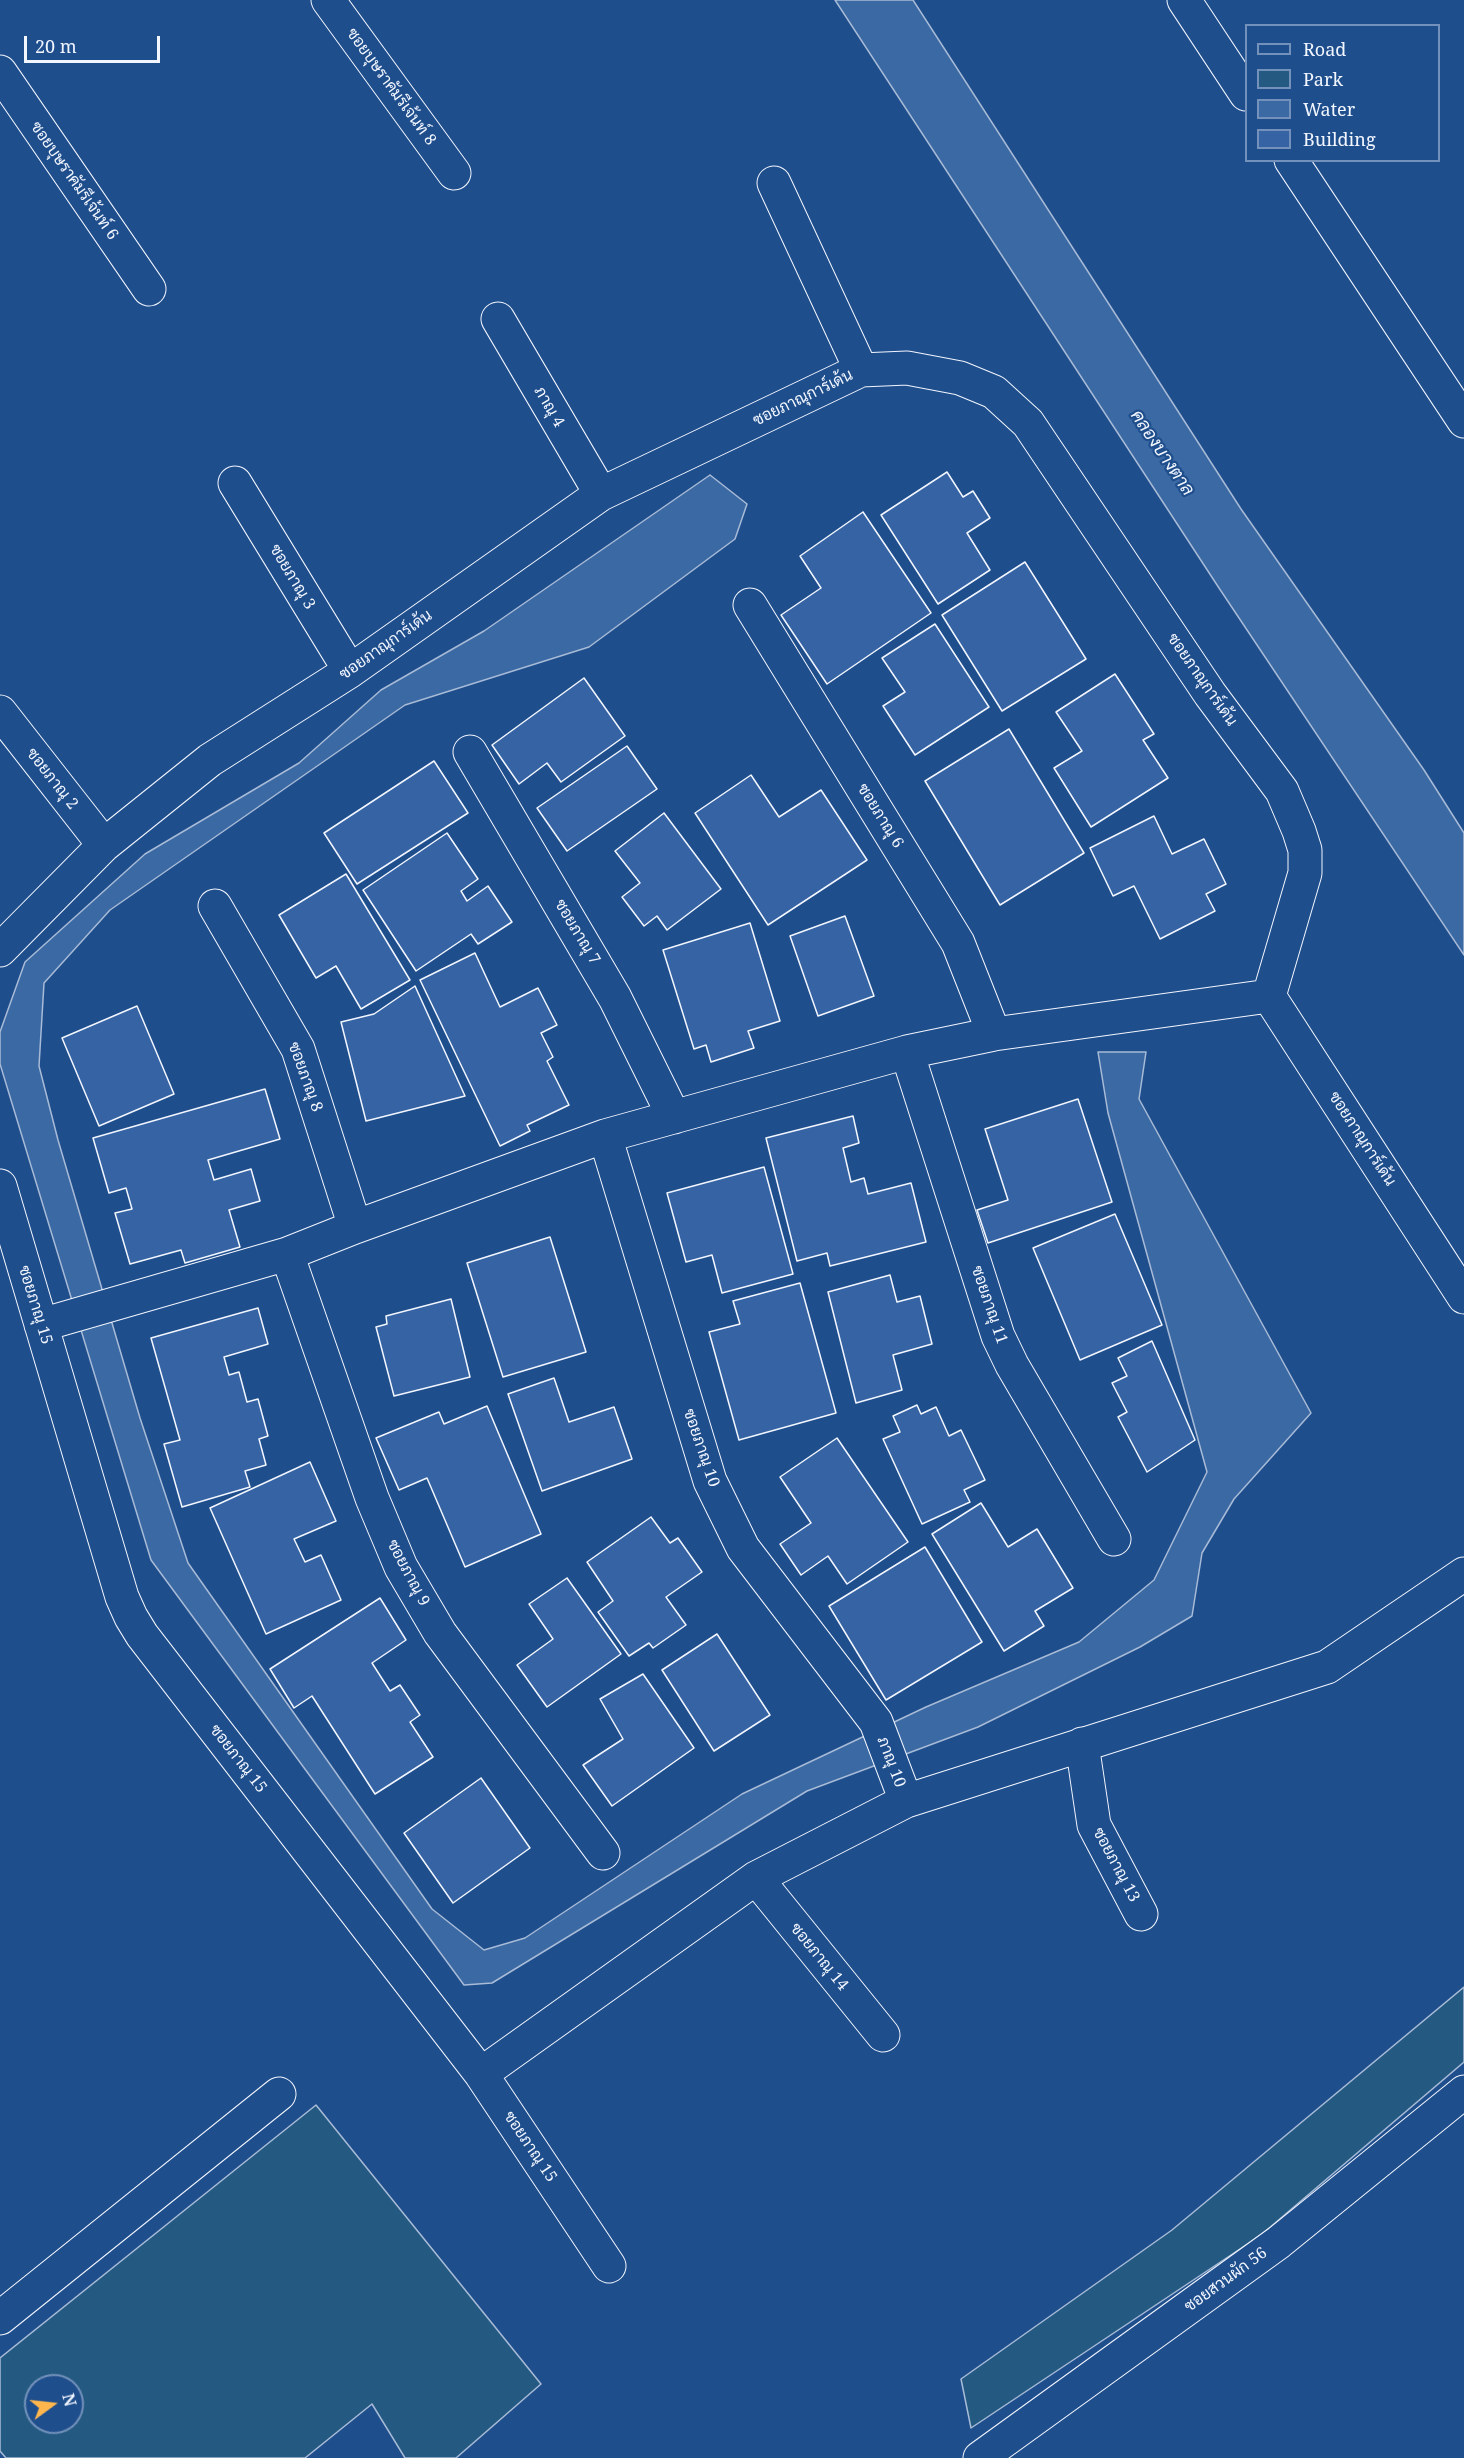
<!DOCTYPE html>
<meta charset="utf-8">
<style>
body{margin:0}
#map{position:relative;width:1464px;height:2458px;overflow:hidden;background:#1f4e8c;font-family:"Noto Serif",serif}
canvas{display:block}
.legend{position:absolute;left:1245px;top:24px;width:195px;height:138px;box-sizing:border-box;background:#1f4e8c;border:2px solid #7391ba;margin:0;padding:8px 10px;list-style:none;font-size:18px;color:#f2f6ff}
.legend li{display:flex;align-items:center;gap:12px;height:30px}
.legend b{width:30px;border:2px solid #7391ba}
.north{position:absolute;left:24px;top:2374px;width:60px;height:60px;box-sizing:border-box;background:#1f4e8c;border:2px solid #7391ba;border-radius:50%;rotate:75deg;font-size:16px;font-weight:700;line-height:24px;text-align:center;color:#f2f6ff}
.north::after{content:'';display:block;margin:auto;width:21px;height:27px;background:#ffb74d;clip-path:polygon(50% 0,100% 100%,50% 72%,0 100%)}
.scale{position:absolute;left:24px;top:36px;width:136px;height:27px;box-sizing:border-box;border:3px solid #f2f6ff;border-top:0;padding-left:8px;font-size:18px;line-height:21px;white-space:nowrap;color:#f2f6ff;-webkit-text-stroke:4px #1f4e8c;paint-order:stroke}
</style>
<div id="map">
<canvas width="1464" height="2458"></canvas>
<ul class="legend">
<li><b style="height:8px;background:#1f4e8c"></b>Road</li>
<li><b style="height:16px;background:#245a82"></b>Park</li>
<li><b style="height:16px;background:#3b69a3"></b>Water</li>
<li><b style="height:16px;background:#3563a3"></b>Building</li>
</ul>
<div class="north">N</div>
<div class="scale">20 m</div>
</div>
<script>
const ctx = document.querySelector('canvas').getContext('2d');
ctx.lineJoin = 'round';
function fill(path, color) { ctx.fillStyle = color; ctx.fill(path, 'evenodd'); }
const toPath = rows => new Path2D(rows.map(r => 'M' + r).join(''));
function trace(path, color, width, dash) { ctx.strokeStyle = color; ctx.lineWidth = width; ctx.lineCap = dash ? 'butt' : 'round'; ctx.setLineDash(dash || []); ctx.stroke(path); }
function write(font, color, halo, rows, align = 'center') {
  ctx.font = font + ' "Noto Serif",Sarabun,serif'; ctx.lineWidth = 4.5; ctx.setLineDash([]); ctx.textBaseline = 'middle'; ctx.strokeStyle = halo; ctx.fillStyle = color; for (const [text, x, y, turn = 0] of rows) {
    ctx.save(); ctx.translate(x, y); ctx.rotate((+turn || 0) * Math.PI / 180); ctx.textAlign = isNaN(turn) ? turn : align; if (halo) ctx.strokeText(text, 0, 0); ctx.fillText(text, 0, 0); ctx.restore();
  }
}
const green = toPath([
 [1464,1987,1464,2062,1261,2235,971,2428,961,2379,1172,2230,1464,1987],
 [316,2105,541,2384,456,2458,405,2458,372,2404,305,2458,6,2458,0,2451,0,2358,316,2105],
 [36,2386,72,2386,72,2422,36,2422,36,2386]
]);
const water = toPath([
 [835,0,913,0,1241,509,1424,770,1464,833,1464,955,1219,588,835,0],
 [710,475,747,504,735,539,589,647,405,705,110,910,44,983,39,1066,58,1140,140,1418,188,1563,432,1909,484,1950,525,1938,742,1794,926,1707,1079,1642,1154,1580,1207,1472,1108,1113,1098,1052,1146,1052,1139,1099,1311,1413,1234,1499,1202,1553,1192,1616,1140,1647,978,1727,807,1791,492,1983,464,1985,151,1560,0,1064,0,1032,25,962,145,854,299,763,381,690,484,631,710,475]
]);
const building = toPath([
 [947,472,963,497,973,491,990,518,967,533,990,570,938,604,881,515,947,472],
 [863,512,931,613,827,684,781,615,821,588,800,556,863,512],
 [1025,562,1086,659,1002,711,942,615,1025,562],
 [935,624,989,707,915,755,883,706,905,692,882,658,935,624],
 [1115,674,1154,734,1143,740,1168,778,1091,827,1054,768,1082,751,1056,712,1115,674],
 [584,678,625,736,561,782,547,763,519,784,492,745,584,678],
 [1009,729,1084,853,1000,905,925,781,1009,729],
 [627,746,657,789,567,851,537,808,627,746],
 [434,761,468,813,357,884,324,833,434,761],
 [751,775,779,817,821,790,867,860,768,925,695,813,751,775],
 [664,813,721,889,667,930,657,916,644,926,622,897,640,883,615,851,664,813],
 [1154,816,1172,854,1204,839,1226,884,1206,894,1215,911,1160,939,1134,886,1113,896,1090,848,1154,816],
 [447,833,478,879,461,891,467,901,488,886,512,922,478,944,471,934,416,971,363,890,447,833],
 [346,874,410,980,361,1009,336,966,316,978,279,915,346,874],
 [845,916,874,996,818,1016,790,936,845,916],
 [750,923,780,1021,748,1031,754,1048,711,1062,706,1045,694,1049,663,950,750,923],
 [475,953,500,1007,538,988,557,1025,541,1033,553,1057,547,1061,569,1105,527,1125,530,1131,500,1146,420,980,475,953],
 [415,986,465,1096,366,1121,341,1022,374,1014,415,986],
 [137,1006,174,1094,99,1126,62,1038,137,1006],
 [265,1089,280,1139,208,1160,214,1180,251,1169,260,1201,229,1210,240,1247,185,1263,181,1250,130,1264,115,1213,132,1209,126,1188,109,1193,93,1138,265,1089],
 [1078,1099,1112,1202,988,1243,977,1210,1008,1200,985,1129,1078,1099],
 [853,1116,859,1143,843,1148,851,1182,864,1178,868,1194,911,1183,926,1242,830,1266,827,1253,797,1261,766,1138,853,1116],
 [764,1167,793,1274,722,1293,712,1255,686,1262,667,1193,764,1167],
 [1115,1214,1162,1325,1080,1360,1033,1248,1115,1214],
 [550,1237,586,1352,503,1377,467,1263,550,1237],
 [890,1275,897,1302,920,1296,932,1344,893,1355,902,1390,856,1403,828,1292,890,1275],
 [800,1283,836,1413,739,1440,709,1332,740,1324,733,1301,800,1283],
 [451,1299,470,1377,394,1396,376,1327,387,1324,386,1316,451,1299],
 [258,1308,268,1344,224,1357,229,1375,239,1372,247,1402,258,1399,268,1436,259,1439,266,1465,245,1471,250,1487,182,1507,164,1444,180,1440,151,1338,258,1308],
 [1152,1341,1195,1440,1147,1472,1118,1417,1127,1412,1112,1383,1127,1376,1118,1358,1152,1341],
 [554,1378,569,1422,614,1407,632,1459,542,1491,508,1394,554,1378],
 [917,1405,921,1414,936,1407,949,1436,961,1430,985,1480,964,1490,970,1502,922,1524,883,1439,900,1432,893,1416,917,1405],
 [487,1406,541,1534,465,1567,427,1478,399,1490,376,1438,439,1412,444,1424,487,1406],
 [837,1438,908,1542,847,1584,828,1556,801,1575,780,1544,811,1523,780,1477,837,1438],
 [310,1462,336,1521,294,1539,305,1562,321,1555,341,1600,266,1634,210,1508,310,1462],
 [981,1503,1008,1547,1037,1529,1073,1588,1035,1611,1044,1626,1004,1651,932,1534,981,1503],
 [651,1517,670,1543,678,1538,702,1572,666,1597,686,1625,653,1648,649,1643,629,1656,598,1612,613,1601,587,1562,651,1517],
 [925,1547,982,1642,886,1700,829,1606,925,1547],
 [567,1578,621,1654,547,1707,517,1665,553,1639,529,1604,567,1578],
 [380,1598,406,1640,372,1663,390,1691,400,1685,420,1715,410,1722,433,1757,375,1794,312,1696,294,1708,270,1669,380,1598],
 [717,1634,770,1715,714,1751,662,1670,717,1634],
 [643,1674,694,1748,612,1806,583,1765,623,1739,600,1699,643,1674],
 [481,1778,530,1848,453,1903,404,1833,481,1778]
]);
const street = toPath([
 [328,0,454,173],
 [1184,0,1246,94],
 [0,72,149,289],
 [1291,160,1464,421],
 [774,183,861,370],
 [498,319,601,494],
 [235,483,350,671],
 [750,605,958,943,994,1034],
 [0,712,104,845],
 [470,752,615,998,674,1117],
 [215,906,298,1049,355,1227],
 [0,950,104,845,210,760,350,671,601,494,861,370,907,368,960,378,994,392,1028,423,1210,694,1282,791,1299,831,1305,850,1305,873,1269,996,1464,1297],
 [907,1052,998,1336,1012,1365,1114,1539],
 [605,1136,710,1481,743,1548,876,1722,906,1801],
 [0,1186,122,1597,131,1617,142,1635,481,2074,609,2266],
 [287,1254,372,1498,401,1567,440,1633,603,1853],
 [41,1325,287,1254,355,1227,605,1136,907,1052,994,1034,1269,996],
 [1082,1744,1094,1825,1141,1914],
 [756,1878,883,2035],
 [481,2074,756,1878,906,1801,1327,1667,1464,1574],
 [0,2318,279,2094],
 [980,2458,1279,2242,1464,2092]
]);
const streetNames = [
 ["ซอยบุษราคัมรีเจ้นท์ 8",391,87,54],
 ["ซอยบุษราคัมรีเจ้นท์ 6",74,181,55],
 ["ซอยภาณุการ์เด้น",803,398,-26],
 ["ภาณุ 4",549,407,60],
 ["ซอยภาณุ 3",292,577,59],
 ["ซอยภาณุการ์เด้น",386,645,-35],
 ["ซอยภาณุการ์เด้น",1202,680,55],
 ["ซอยภาณุ 2",52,779,52],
 ["ซอยภาณุ 6",880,816,58],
 ["ซอยภาณุ 7",577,932,59],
 ["ซอยภาณุ 8",305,1077,70],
 ["ซอยภาณุการ์เด้น",1362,1139,57],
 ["ซอยภาณุ 15",35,1305,73],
 ["ซอยภาณุ 11",989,1305,71],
 ["ซอยภาณุ 10",701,1448,71],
 ["ซอยภาณุ 9",408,1573,62],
 ["ซอยภาณุ 15",238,1759,52],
 ["ภาณุ 10",891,1762,69],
 ["ซอยภาณุ 13",1116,1865,62],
 ["ซอยภาณุ 14",819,1957,51],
 ["ซอยภาณุ 15",530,2147,56],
 ["ซอยสวนผัก 56",1226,2280,-36]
];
const waterNames = [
 ["คลองบางตาล",1162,453,56]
];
fill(green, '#245a82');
trace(green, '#a8bbd7', 1.5);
fill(water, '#3b69a3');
trace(water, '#a8bbd7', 1.5);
fill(building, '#3563a3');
trace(building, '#f2f6ff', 1.5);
trace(street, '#f2f6ff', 35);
trace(street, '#1f4e8c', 33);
write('16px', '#f2f6ff', '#1f4e8c', streetNames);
write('italic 18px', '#f2f6ff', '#1f4e8c', waterNames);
</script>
